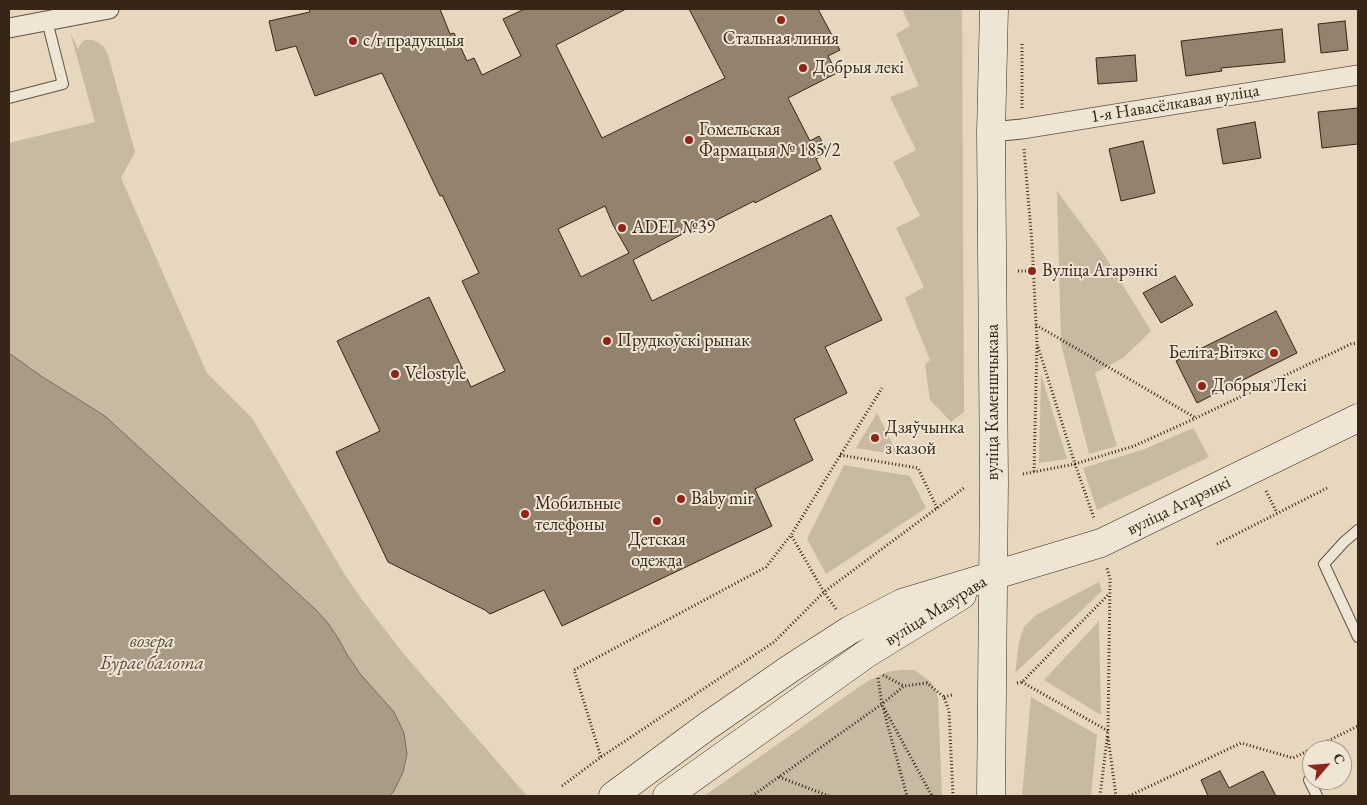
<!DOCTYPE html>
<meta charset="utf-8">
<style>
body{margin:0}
#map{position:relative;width:1367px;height:805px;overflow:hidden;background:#e6d7be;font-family:"EB Garamond",serif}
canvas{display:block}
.frame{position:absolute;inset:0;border:10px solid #372618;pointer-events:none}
.north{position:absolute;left:1302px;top:740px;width:50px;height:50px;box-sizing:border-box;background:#efe5d5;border:1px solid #a59989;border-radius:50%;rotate:63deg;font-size:14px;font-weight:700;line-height:20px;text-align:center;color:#372618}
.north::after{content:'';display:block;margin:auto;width:18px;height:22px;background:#8f2418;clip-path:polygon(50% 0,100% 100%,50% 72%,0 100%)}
</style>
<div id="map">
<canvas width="1367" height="805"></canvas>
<div class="frame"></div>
<div class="north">С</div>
</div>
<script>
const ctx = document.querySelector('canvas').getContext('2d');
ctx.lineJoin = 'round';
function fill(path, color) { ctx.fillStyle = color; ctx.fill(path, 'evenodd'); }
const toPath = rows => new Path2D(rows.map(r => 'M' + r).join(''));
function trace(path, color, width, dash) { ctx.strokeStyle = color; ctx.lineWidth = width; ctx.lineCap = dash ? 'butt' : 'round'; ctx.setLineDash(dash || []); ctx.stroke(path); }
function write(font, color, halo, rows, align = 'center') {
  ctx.font = font + ' "EB Garamond",serif'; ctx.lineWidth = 4; ctx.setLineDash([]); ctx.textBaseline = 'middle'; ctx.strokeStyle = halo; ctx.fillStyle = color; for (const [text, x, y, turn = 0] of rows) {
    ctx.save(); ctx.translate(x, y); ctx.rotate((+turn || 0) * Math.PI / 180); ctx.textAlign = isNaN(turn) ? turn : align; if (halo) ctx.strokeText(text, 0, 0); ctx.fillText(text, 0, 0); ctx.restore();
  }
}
const green = toPath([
 [902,9,962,9,964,412,951,422,930,400,925,364,930,360,905,298,924,287,896,228,920,216,893,162,916,150,890,97,919,86,896,34,910,26],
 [70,32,78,49,81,43,85,40,92,40,98,42,104,47,108,55,135,152,121,178,207,373,252,418,345,575,363,601,403,653,527,796,9,796,9,143,95,122],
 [1057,191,1105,256,1151,331,1123,358,1095,373,1117,446,1089,454,1061,344],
 [1041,374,1067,459,1039,463],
 [877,413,898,455,856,448],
 [1193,428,1209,457,1097,510,1083,468,1145,449],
 [844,465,910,476,926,508,826,574,807,539],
 [1099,582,1102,591,1015,673,1019,642,1024,627,1036,615],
 [1099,621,1101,715,1044,680],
 [901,670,914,670,924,677,932,683,938,697,942,796,704,796,866,682,887,672],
 [1031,697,1097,735,1091,796,1022,796]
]);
const water = toPath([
 [9,353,41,376,105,416,315,609,328,623,338,638,348,656,361,675,394,712,404,733,407,754,403,772,394,791,390,796,9,796,9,353]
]);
const building = toPath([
 [309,9,440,9,450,34,454,33,467,61,474,58,482,75,521,56,503,19,525,9,626,9,556,45,602,138,725,78,689,9,818,9,840,50,828,56,837,73,788,98,810,141,819,136,828,153,816,159,821,169,755,203,754,201,693,232,692,229,633,260,652,301,831,215,882,320,825,347,847,393,794,419,813,460,755,489,772,526,562,626,544,590,490,614,485,610,388,562,336,452,380,431,337,341,429,297,471,387,505,371,462,281,479,273,442,195,440,196,382,73,315,96,296,46,276,51,269,21,310,12,309,9],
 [605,206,613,225,629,253,581,277,558,229,605,206],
 [1345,21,1348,50,1321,53,1318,24,1345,21],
 [1282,29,1285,62,1221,68,1222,71,1186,76,1181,41,1282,29],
 [1135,55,1137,81,1098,84,1096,58,1135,55],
 [1358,108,1358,144,1322,148,1318,112,1358,108],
 [1255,122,1261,158,1223,164,1217,129,1255,122],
 [1143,141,1155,193,1121,201,1109,149,1143,141],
 [1175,276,1193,305,1161,323,1143,293,1175,276],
 [1276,311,1297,353,1197,403,1176,361,1276,311],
 [1220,771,1229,788,1263,771,1276,796,1208,796,1201,780,1220,771]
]);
const path = toPath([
 [1022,44,1022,108],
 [1024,149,1032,243,1037,343,1034,472],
 [1018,271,1032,271],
 [1036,325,1196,418],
 [1038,347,1075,464,1134,446,1196,418,1351,344,1358,343],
 [840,455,918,468,937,508],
 [1023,474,1075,464,1094,518],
 [1266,491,1277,513],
 [1217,544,1327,488],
 [836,609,824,592,791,535,882,388],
 [883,675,904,686],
 [878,678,882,704,907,796],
 [1022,682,1108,731],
 [1017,683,1022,682,1109,594],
 [944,697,952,695],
 [884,708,932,796],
 [1108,737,1116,796],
 [601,757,774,642,824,592,964,488],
 [779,777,829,796],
 [562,786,601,757,574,670,766,567,791,535],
 [752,796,882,704,904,686,927,683,944,697,949,711,953,796],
 [1100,796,1108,731,1110,579,1107,568],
 [1129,796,1241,743,1293,758,1358,726]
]);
const lane = toPath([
 [9,98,63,84,47,21],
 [1358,530,1344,542,1324,564,1358,637],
 [1309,780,1317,796]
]);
const street = toPath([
 [9,28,109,9],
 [991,132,1022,129,1358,75]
]);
const secondary = toPath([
 [613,796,706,727,791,668,850,630,902,603,1101,543,1358,418],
 [667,796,866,654,962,595],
 [991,796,994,481,991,132,994,9]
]);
const markers = [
 [781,20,5,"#8f2418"],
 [353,41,5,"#8f2418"],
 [803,68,5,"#8f2418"],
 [689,140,5,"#8f2418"],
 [622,228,5,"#8f2418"],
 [1032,271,5,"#8f2418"],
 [607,341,5,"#8f2418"],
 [1274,353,5,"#8f2418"],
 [395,374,5,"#8f2418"],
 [1202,386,5,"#8f2418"],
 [875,438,5,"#8f2418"],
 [681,499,5,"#8f2418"],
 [525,514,5,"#8f2418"],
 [657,521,5,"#8f2418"]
];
const poiNames = [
 ["Стальная линия",781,39,"center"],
 ["с/г прадукцыя",363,41],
 ["Добрыя лекі",813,68],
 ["Гомельская",699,130],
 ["Фармацыя № 185/2",699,151],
 ["ADEL №39",632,228],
 ["Вуліца Агарэнкі",1042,271],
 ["Прудкоўскі рынак",617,341],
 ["Беліта-Вітэкс",1264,353,"right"],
 ["Velostyle",405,374],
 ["Добрыя Лекі",1212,386],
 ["Дзяўчынка",885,428],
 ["з казой",885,449],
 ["Baby mir",691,499],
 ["Мобильные",535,504],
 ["телефоны",535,525],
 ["Детская",657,540,"center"],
 ["одежда",657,561,"center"]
];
const streetNames = [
 ["1-я Навасёлкавая вуліца",1175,104,-9],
 ["вуліца Каменшчыкава",993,402,-90],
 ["вуліца Агарэнкі",1179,506,-26],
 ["вуліца Мазурава",936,611,-32]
];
const waterNames = [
 ["возера",152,642],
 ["Бурае балота",152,664]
];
fill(green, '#c8b9a2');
fill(water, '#aa9b86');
trace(water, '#7c6c5a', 1);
fill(building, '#92826e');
trace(building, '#372618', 1);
trace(lane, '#635242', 12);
trace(street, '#635242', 21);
trace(secondary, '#372618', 29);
trace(path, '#372618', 3, [1, 2.5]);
trace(lane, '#efe5d5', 10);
trace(street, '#efe5d5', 19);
trace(secondary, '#efe5d5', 28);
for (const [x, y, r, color] of markers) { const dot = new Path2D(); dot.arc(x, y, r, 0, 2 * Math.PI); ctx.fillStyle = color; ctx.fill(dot); trace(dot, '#efe5d5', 2); }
write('18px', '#372618', '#efe5d5', poiNames, 'left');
write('18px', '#372618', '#efe5d5', streetNames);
write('italic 19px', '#5a4939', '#efe5d5', waterNames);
</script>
